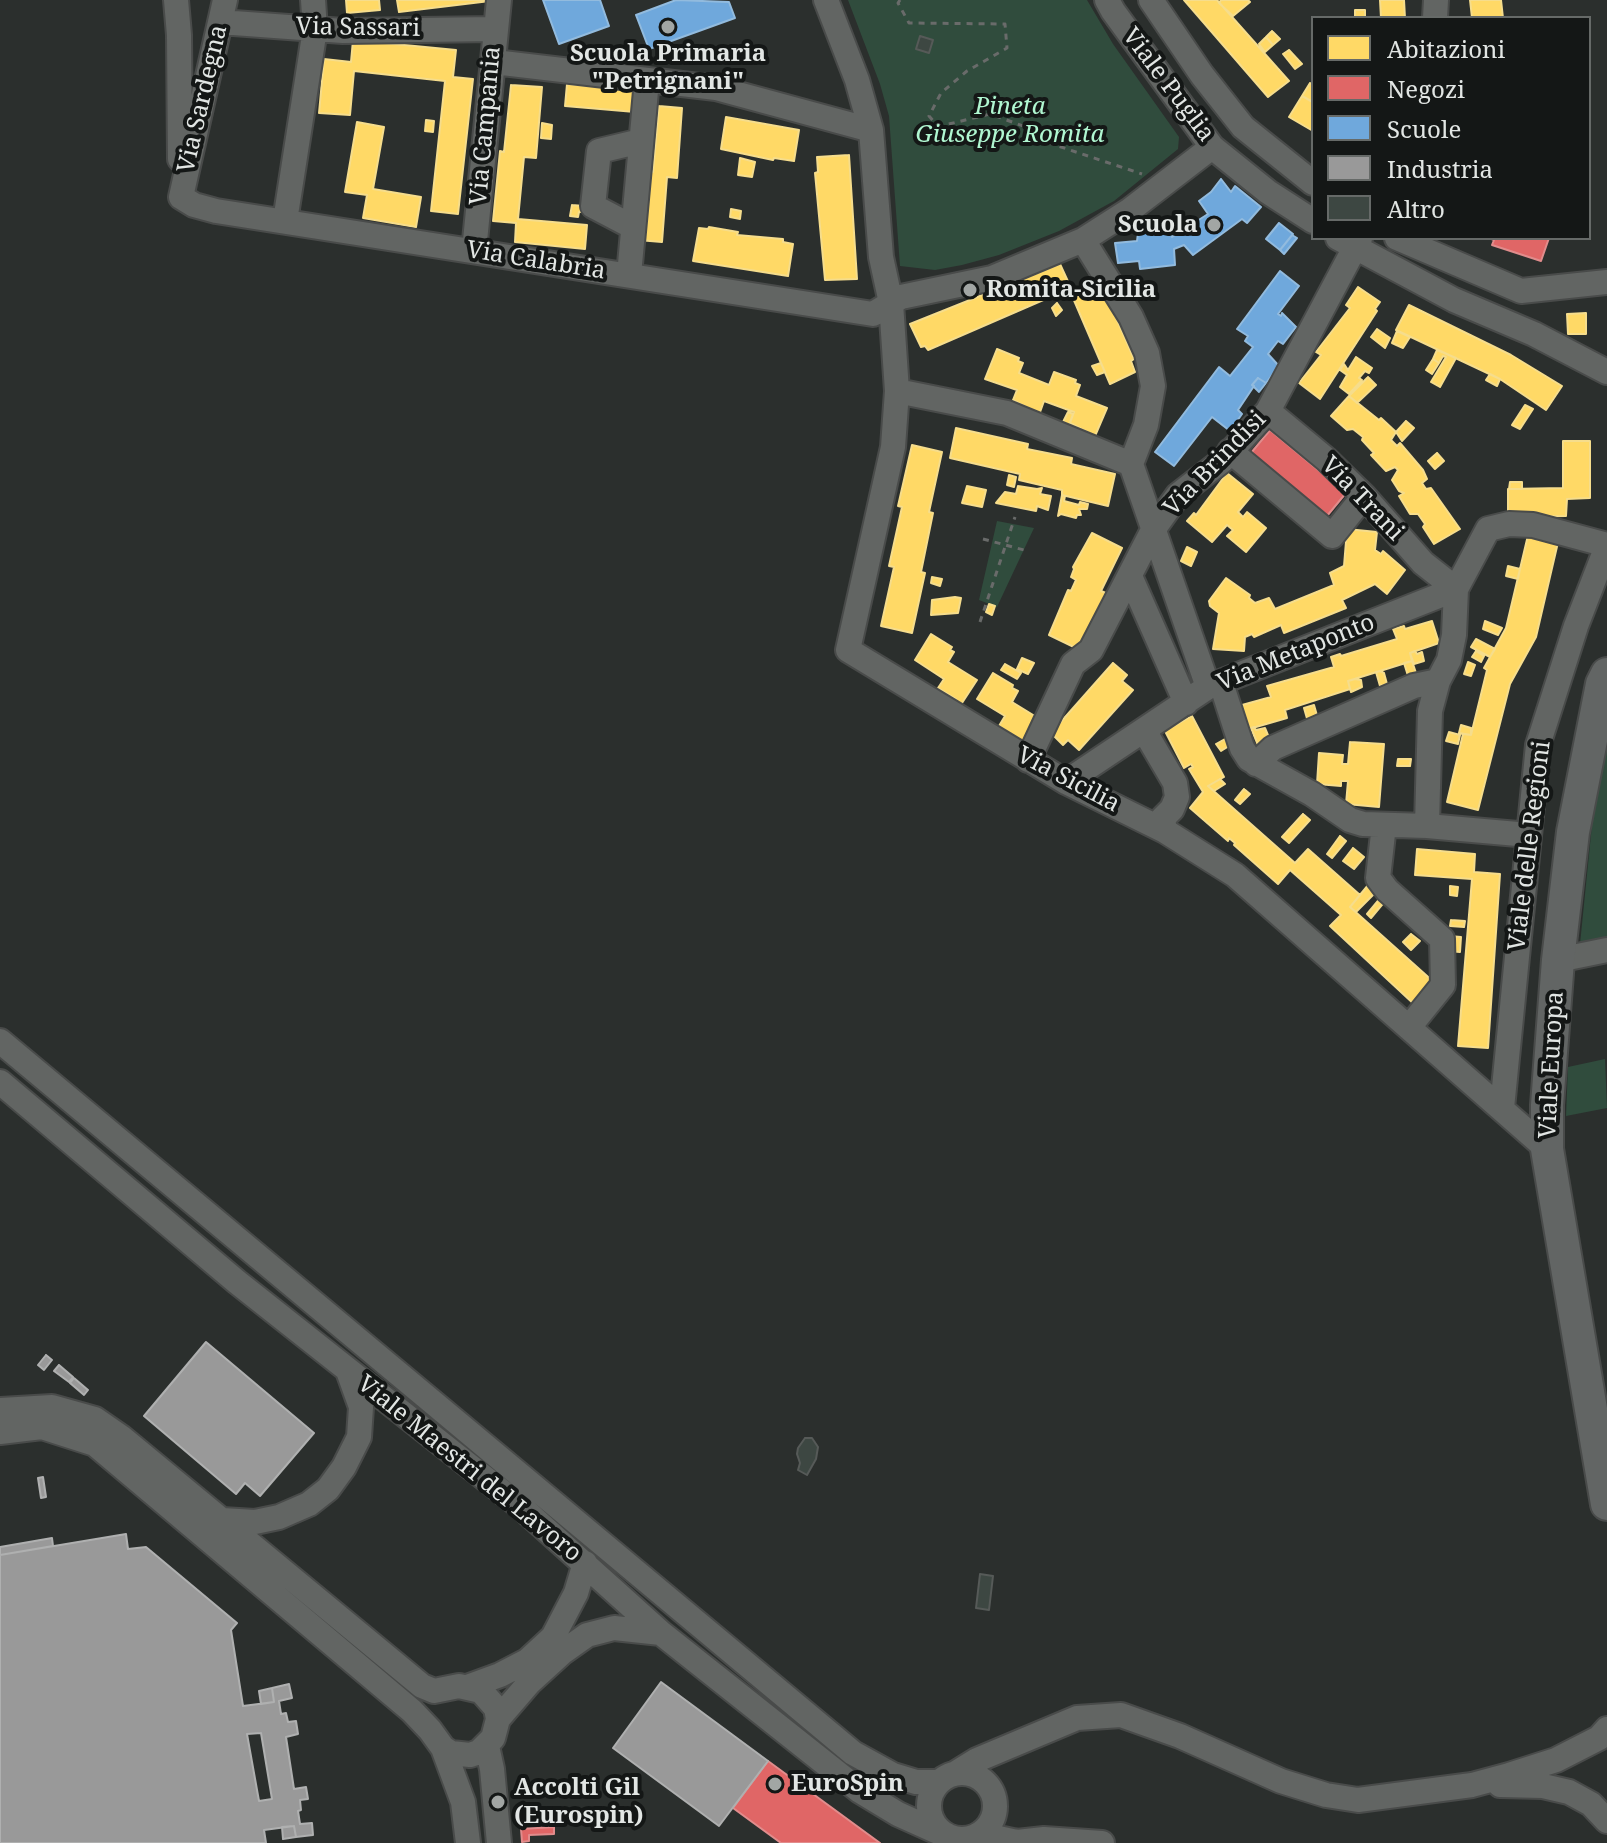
<!DOCTYPE html>
<style>
body{margin:0}
#map{position:relative;width:1607px;height:1843px;overflow:hidden;background:#2b2f2d;font-family:"Noto Serif",serif}
canvas{display:block}
.legend{position:absolute;left:1311px;top:16px;width:280px;height:224px;box-sizing:border-box;background:#141716;border:2px solid #666a68;margin:0;padding:10px 14px;list-style:none;font-size:24px;color:#e2e6e4}
.legend li{display:flex;align-items:center;gap:16px;height:40px}
.legend b{width:40px;border:2px solid #666a68}
</style>
<div id="map">
<canvas width="1607" height="1843"></canvas>
<ul class="legend">
<li><b style="height:22px;background:#ffd966"></b>Abitazioni</li>
<li><b style="height:22px;background:#e06666"></b>Negozi</li>
<li><b style="height:22px;background:#6fa8dc"></b>Scuole</li>
<li><b style="height:22px;background:#999"></b>Industria</li>
<li><b style="height:22px;background:#3d4742"></b>Altro</li>
</ul>
</div>
<script>
const ctx = document.querySelector('canvas').getContext('2d');
ctx.lineJoin = 'round';
function fill(path, color) { ctx.fillStyle = color; ctx.fill(path, 'evenodd'); }
const toPath = rows => new Path2D(rows.map(r => 'M' + r).join(''));
function trace(path, color, width, dash) { ctx.strokeStyle = color; ctx.lineWidth = width; ctx.lineCap = dash ? 'butt' : 'round'; ctx.setLineDash(dash || []); ctx.stroke(path); }
function write(font, color, halo, rows, align = 'center') {
  ctx.font = font + ' "Noto Serif",serif'; ctx.lineWidth = 8; ctx.setLineDash([]); ctx.textBaseline = 'middle'; ctx.strokeStyle = halo; ctx.fillStyle = color; for (const [text, x, y, turn = 0] of rows) {
    ctx.save(); ctx.translate(x, y); ctx.rotate((+turn || 0) * Math.PI / 180); ctx.textAlign = isNaN(turn) ? turn : align; if (halo) ctx.strokeText(text, 0, 0); ctx.fillText(text, 0, 0); ctx.restore();
  }
}
const green = toPath([
 [848,0,1087,0,1113,44,1179,137,1178,149,1114,201,1059,231,999,255,962,265,935,270,900,266,889,116,880,84],
 [997,521,1034,528,997,607,979,600],
 [1607,739,1607,938,1580,944,1597,775],
 [1605,1059,1607,1108,1566,1116,1568,1067]
]);
const homes = toPath([
 [346,0,379,0,380,10,347,13,346,0],
 [397,0,490,0,490,1,399,12,397,0],
 [1184,0,1217,0,1289,81,1268,97,1184,0],
 [1221,0,1248,0,1250,2,1233,16,1219,3,1221,0],
 [1380,0,1404,0,1405,18,1381,18,1380,0],
 [1470,0,1501,0,1503,18,1472,18,1470,0],
 [1355,10,1365,10,1365,18,1355,18,1355,10],
 [1272,31,1280,39,1273,45,1266,37,1272,31],
 [1266,37,1273,45,1265,52,1259,44,1266,37],
 [353,40,456,50,453,77,473,79,458,214,431,211,445,81,354,71,350,115,319,113,324,59,351,62,353,40],
 [1289,50,1302,64,1295,69,1283,54,1289,50],
 [1310,83,1313,85,1312,102,1302,96,1310,83],
 [567,84,636,90,635,112,565,106,567,84],
 [511,85,542,87,536,158,524,157,518,219,587,225,585,249,515,242,516,223,493,221,500,151,504,152,511,85],
 [1302,96,1313,102,1313,131,1289,117,1302,96],
 [659,106,682,108,677,178,667,177,662,242,638,240,643,171,653,172,659,106],
 [726,117,799,130,794,161,774,158,773,160,721,149,726,117],
 [426,120,434,121,433,132,425,131,426,120],
 [357,122,384,127,373,189,421,197,416,227,363,218,367,195,345,192,357,122],
 [542,123,552,125,551,139,541,138,542,123],
 [849,155,857,279,825,280,815,173,818,172,817,157,849,155],
 [740,158,755,162,752,177,738,175,740,158],
 [572,205,584,206,584,212,579,212,578,217,570,216,572,205],
 [731,209,741,211,740,219,730,217,731,209],
 [709,227,738,232,737,235,783,239,783,242,793,244,788,276,693,261,699,228,708,229,709,227],
 [1060,264,1071,288,928,350,925,346,921,347,910,324,1060,264],
 [1358,287,1380,302,1375,309,1377,311,1320,399,1299,383,1321,355,1316,352,1350,308,1346,305,1358,287],
 [1100,288,1105,300,1108,299,1134,359,1131,361,1135,372,1110,384,1073,298,1100,288],
 [1057,303,1062,310,1056,316,1052,308,1057,303],
 [1409,305,1511,355,1562,386,1546,410,1500,379,1396,330,1409,305],
 [1586,313,1586,334,1568,334,1567,314,1586,313],
 [1377,329,1390,338,1385,348,1371,337,1377,329],
 [1397,331,1410,337,1403,348,1392,343,1397,331],
 [997,349,1019,358,1018,361,1023,363,1019,373,1049,385,1054,372,1076,380,1075,383,1080,385,1076,396,1107,408,1095,436,1070,423,1074,412,1044,401,1039,415,1025,410,1026,407,1013,400,1017,390,985,379,997,349],
 [1437,350,1456,358,1440,387,1431,382,1446,357,1443,356,1439,363,1433,359,1437,350],
 [1356,357,1372,368,1369,373,1365,371,1359,378,1362,380,1349,394,1340,387,1347,375,1340,370,1344,364,1348,370,1356,357],
 [1433,359,1439,363,1432,374,1426,370,1433,359],
 [1101,363,1105,372,1097,375,1092,366,1101,363],
 [1490,374,1500,379,1497,386,1486,380,1490,374],
 [1368,377,1376,385,1357,403,1349,396,1368,377],
 [1349,396,1379,420,1381,418,1396,432,1391,440,1397,446,1400,443,1423,470,1427,479,1422,483,1426,489,1431,488,1460,529,1434,544,1423,527,1425,524,1418,514,1410,514,1399,496,1404,493,1399,491,1392,480,1398,470,1395,467,1386,471,1371,455,1374,453,1362,440,1363,437,1353,429,1347,430,1331,416,1349,396],
 [1525,405,1533,409,1520,429,1512,425,1525,405],
 [1068,412,1073,414,1069,425,1063,422,1068,412],
 [1406,421,1414,428,1402,441,1396,432,1406,421],
 [956,428,1028,444,1027,449,1072,458,1071,464,1115,474,1108,506,1062,495,1062,490,1019,480,1020,474,950,458,956,428],
 [1563,441,1590,441,1590,498,1567,499,1566,516,1508,517,1508,489,1563,488,1563,441],
 [912,445,942,452,929,512,933,513,921,572,925,573,912,633,881,626,894,567,889,566,902,507,898,506,912,445],
 [1437,453,1444,461,1435,469,1428,461,1437,453],
 [1227,473,1253,494,1238,512,1243,517,1247,512,1266,528,1246,552,1227,536,1233,530,1227,525,1212,542,1187,521,1194,513,1196,515,1227,473],
 [1009,475,1016,477,1014,487,1007,485,1009,475],
 [1510,482,1522,482,1522,489,1509,489,1510,482],
 [967,486,986,490,982,507,962,503,967,486],
 [1018,486,1037,489,1042,488,1040,494,1051,496,1048,510,1037,506,1036,511,996,503,1005,492,1016,494,1018,486],
 [1062,495,1065,496,1064,501,1079,505,1080,502,1088,504,1087,509,1079,509,1081,515,1077,515,1076,518,1061,514,1058,516,1062,495],
 [1347,529,1377,532,1375,550,1381,554,1383,551,1405,570,1387,594,1375,584,1342,600,1346,608,1284,633,1281,625,1254,637,1252,634,1245,637,1244,651,1213,649,1219,613,1210,606,1209,601,1226,578,1250,595,1249,598,1255,603,1269,598,1275,609,1334,585,1330,573,1344,566,1347,529],
 [1529,531,1559,538,1536,637,1510,684,1478,810,1447,802,1463,734,1471,735,1487,670,1484,668,1506,628,1529,531],
 [1092,533,1122,548,1101,591,1106,593,1078,649,1049,635,1068,590,1071,591,1076,580,1071,577,1074,569,1073,567,1092,533],
 [1187,547,1197,552,1191,566,1181,561,1187,547],
 [1508,566,1520,569,1518,579,1506,576,1508,566],
 [932,577,942,579,940,586,931,583,932,577],
 [955,597,961,598,958,613,931,615,932,600,955,597],
 [989,604,995,606,992,615,986,612,989,604],
 [1432,621,1439,643,1410,653,1412,661,1348,681,1350,689,1285,710,1287,718,1249,729,1242,705,1271,697,1267,686,1334,667,1331,657,1340,654,1341,656,1397,639,1393,629,1404,626,1405,629,1432,621],
 [1485,621,1502,628,1498,635,1483,629,1485,621],
 [931,634,952,647,950,650,954,652,948,662,977,680,960,706,954,702,956,699,938,688,944,679,915,660,931,634],
 [1476,639,1495,649,1490,657,1471,647,1476,639],
 [1415,651,1417,654,1422,652,1424,661,1414,664,1410,653,1415,651],
 [1476,651,1484,656,1481,662,1472,657,1476,651],
 [1022,658,1034,663,1028,674,1017,669,1022,658],
 [1412,661,1417,676,1409,679,1404,663,1412,661],
 [1468,662,1475,665,1471,676,1464,674,1468,662],
 [1113,663,1127,675,1122,681,1133,690,1079,750,1068,740,1063,745,1051,733,1113,663],
 [1005,664,1021,673,1017,679,1001,670,1005,664],
 [1380,671,1384,673,1387,684,1380,686,1376,672,1380,671],
 [993,673,1013,685,1012,688,1018,691,1012,702,1038,718,1023,745,1016,741,1018,738,999,726,1005,716,977,699,993,673],
 [1355,679,1361,680,1362,687,1351,692,1348,681,1355,679],
 [1314,705,1318,719,1308,722,1304,708,1314,705],
 [1192,716,1224,777,1208,786,1295,863,1308,849,1360,895,1350,907,1436,984,1416,1006,1330,926,1341,915,1290,870,1278,884,1234,845,1235,843,1229,838,1228,841,1190,808,1203,792,1189,769,1193,767,1191,764,1184,768,1165,731,1192,716],
 [1461,725,1471,728,1471,735,1459,733,1461,725],
 [1254,727,1256,730,1265,728,1270,740,1258,745,1251,728,1254,727],
 [1449,732,1460,735,1458,744,1446,741,1449,732],
 [1225,739,1229,746,1221,751,1216,744,1225,739],
 [1350,742,1384,744,1379,807,1346,804,1348,781,1341,781,1341,786,1317,784,1319,753,1343,755,1342,764,1348,764,1350,742],
 [1398,759,1411,759,1410,766,1397,766,1398,759],
 [1220,779,1225,784,1214,791,1208,786,1220,779],
 [1244,789,1250,794,1240,804,1235,800,1244,789],
 [1303,814,1310,820,1289,843,1282,837,1303,814],
 [1340,836,1346,841,1332,858,1327,854,1340,836],
 [1353,848,1364,857,1354,869,1343,861,1353,848],
 [1417,849,1475,854,1474,872,1500,874,1488,1048,1458,1046,1472,879,1415,875,1417,849],
 [1369,884,1377,891,1356,912,1350,907,1369,884],
 [1450,886,1458,887,1457,896,1450,895,1450,886],
 [1382,896,1386,900,1371,918,1367,914,1382,896],
 [1451,920,1465,921,1464,927,1450,926,1451,920],
 [1411,934,1420,941,1411,950,1403,942,1411,934],
 [1449,936,1461,937,1460,952,1448,951,1449,936]
]);
const shops = toPath([
 [1489,238,1549,238,1541,261,1492,245,1494,240,1489,238],
 [1270,430,1346,493,1327,516,1251,453,1270,430],
 [768,1761,880,1843,781,1843,733,1808,768,1761],
 [554,1827,554,1834,529,1835,529,1841,522,1842,521,1829,554,1827]
]);
const schools = toPath([
 [543,0,600,0,609,26,559,44,543,0],
 [676,0,729,2,735,18,649,49,636,15,676,0],
 [614,49,624,49,623,58,613,57,614,49],
 [1221,179,1231,192,1235,186,1261,207,1247,223,1242,219,1193,255,1184,245,1174,249,1175,265,1140,269,1139,261,1118,263,1115,243,1137,241,1138,233,1171,229,1172,237,1208,214,1199,201,1211,192,1221,179],
 [1279,223,1293,234,1280,250,1266,239,1279,223],
 [1292,235,1297,238,1284,254,1280,250,1292,235],
 [1280,271,1299,286,1278,314,1281,316,1282,313,1296,327,1283,344,1278,341,1268,354,1279,366,1266,383,1258,378,1252,385,1254,386,1238,410,1242,414,1230,431,1212,417,1174,466,1155,452,1219,367,1230,376,1253,347,1245,341,1248,336,1237,329,1280,271],
 [1258,378,1266,383,1259,392,1252,385,1258,378]
]);
const industry = toPath([
 [206,1342,314,1433,260,1496,245,1483,236,1494,144,1416,206,1342],
 [46,1355,52,1360,44,1370,38,1365,46,1355],
 [59,1365,73,1377,69,1382,54,1371,59,1365],
 [74,1378,88,1390,84,1395,70,1383,74,1378],
 [43,1477,46,1497,41,1498,38,1478,43,1477],
 [126,1534,128,1549,146,1547,237,1623,231,1630,243,1706,274,1702,272,1688,289,1684,292,1698,279,1701,281,1714,286,1713,288,1722,296,1721,298,1734,286,1737,294,1789,306,1787,308,1799,300,1800,301,1810,298,1811,300,1824,312,1823,313,1835,296,1837,294,1826,264,1830,266,1843,0,1843,0,1555,126,1534],
 [261,1733,272,1799,259,1801,247,1734,261,1733],
 [52,1538,53,1546,0,1555,0,1547,52,1538],
 [661,1682,768,1761,719,1826,613,1748,661,1682],
 [272,1688,274,1702,261,1704,259,1691,272,1688],
 [294,1826,296,1837,283,1839,282,1827,294,1826]
]);
const building = toPath([
 [920,36,933,40,929,53,916,49,920,36],
 [805,1438,812,1438,818,1447,816,1459,807,1475,798,1470,800,1463,797,1454,798,1448,805,1438],
 [980,1574,993,1576,989,1610,976,1608,980,1574]
]);
const path = toPath([
 [900,0,898,3,909,23,1005,24,1007,48,967,71,941,93,929,116,935,123,945,125,990,114,1026,127,1046,142,1142,174],
 [983,539,1024,550],
 [980,622,1015,517]
]);
const minor = toPath([
 [176,0,179,35,180,159],
 [826,0,857,80,871,130,881,257,891,303,901,297,992,278,1083,240,1130,210,1212,147],
 [1107,0,1113,11,1212,147,1268,192,1313,221],
 [1151,0,1202,75,1243,127,1313,183],
 [1435,18,1436,0],
 [220,22,343,31,495,29],
 [494,62,716,88,871,130],
 [181,197,194,205,216,211,873,314,891,303,897,391,893,447,848,650,1066,782,1165,831,1235,875,1547,1149],
 [181,197,225,0],
 [285,221,315,29,313,0],
 [633,227,593,206,599,151,641,141],
 [1338,238,1454,300,1534,334,1607,372],
 [1397,238,1521,291,1607,282],
 [1083,240,1131,317,1147,353,1153,386,1146,425,1131,464,1208,687],
 [474,251,499,0],
 [629,275,647,80],
 [897,391,1007,413,1131,464],
 [1230,451,1332,536,1364,496],
 [1130,576,1186,703],
 [1221,683,1242,748,1249,759,1312,794,1350,820,1363,824,1427,826,1529,835],
 [1145,732,1175,783,1177,797,1172,809,1163,818,1165,831],
 [1028,760,1073,664,1091,650,1153,530,1178,495,1223,460,1268,411,1360,238],
 [1256,764,1273,748,1414,686,1438,681],
 [1066,782,1208,687,1456,589,1423,563,1364,496,1326,459,1268,411],
 [1384,825,1378,878,1387,890,1442,939,1443,985,1410,1026],
 [1427,826,1430,711,1438,681,1449,660,1454,635,1456,589,1488,529,1509,524,1533,525,1607,545],
 [1558,960,1607,950],
 [0,1041,853,1753,893,1775,916,1782,939,1782],
 [0,1082,237,1282,520,1506,661,1633,860,1791,898,1814,949,1837],
 [1502,1108,1538,745,1576,626,1607,546],
 [0,1410,52,1407,95,1419,121,1437,422,1686,434,1691,459,1686,481,1691,496,1708,498,1719,493,1738,479,1752,470,1755,451,1753,443,1748],
 [0,1432,42,1427,95,1444,412,1711,430,1730,443,1748,463,1802,468,1843],
 [222,1520,255,1522,279,1517,309,1504,328,1489,344,1467,359,1437,361,1407,348,1371],
 [470,1686,500,1675,527,1661,553,1637,576,1593,585,1563],
 [498,1719,529,1683,563,1652,587,1635,614,1628,661,1633],
 [487,1746,492,1769,499,1843],
 '929 1806a33 33 0 1 1 66 0a33 33 0 1 1-66 0Z',
 [956,1773,977,1760,1077,1718,1121,1715,1180,1736,1281,1781,1326,1795,1358,1800,1472,1785,1509,1775,1556,1760,1599,1738,1607,1729],
 [1500,1785,1543,1786,1569,1792,1591,1804,1607,1821],
 [980,1834,1017,1842,1044,1839,1102,1843]
]);
const major = toPath([
 [1607,674,1602,684,1573,832,1558,960,1547,1105,1547,1149,1607,1504]
]);
const markers = [
 [668,27,8,"#a2a6a4"],
 [1214,225,8,"#a2a6a4"],
 [970,290,8,"#a2a6a4"],
 [775,1784,8,"#a2a6a4"],
 [498,1802,8,"#a2a6a4"]
];
const streetNames = [
 ["Via Sassari",358,28,1],
 ["Viale Puglia",1168,85,53],
 ["Via Sardegna",203,99,-77],
 ["Via Campania",486,126,-85],
 ["Via Calabria",536,261,9],
 ["Via Brindisi",1215,464,-46],
 ["Via Trani",1362,499,46],
 ["Via Metaponto",1296,653,-22],
 ["Via Sicilia",1068,780,28],
 ["Viale delle Regioni",1530,846,-83],
 ["Viale Europa",1552,1065,-87],
 ["Viale Maestri del Lavoro",469,1469,39]
];
const poiNames = [
 ["Scuola Primaria",668,54,"center"],
 ["\"Petrignani\"",668,82,"center"],
 ["Scuola",1198,225,"right"],
 ["Romita-Sicilia",986,290],
 ["EuroSpin",791,1784],
 ["Accolti Gil",514,1788],
 ["(Eurospin)",514,1816]
];
const parkNames = [
 ["Pineta",1010,107],
 ["Giuseppe Romita",1010,135]
];
fill(green, '#304c3d');
fill(homes, '#ffd966');
trace(homes, '#f6dd8c', 2);
fill(shops, '#e06666');
trace(shops, '#e18c8c', 2);
fill(schools, '#6fa8dc');
trace(schools, '#92bbde', 2);
fill(industry, '#999');
trace(industry, '#afb0b0', 2);
fill(building, '#3d4742');
trace(building, '#565a58', 2);
trace(minor, '#494b4a', 28);
trace(major, '#494b4a', 36);
trace(path, '#696b6a', 3, [6, 6]);
trace(minor, '#626563', 24);
trace(major, '#626564', 32);
for (const [x, y, r, color] of markers) { const dot = new Path2D(); dot.arc(x, y, r, 0, 2 * Math.PI); ctx.fillStyle = color; ctx.fill(dot); trace(dot, '#141716', 3); }
write('24px', '#e2e6e4', '#141716', streetNames);
write('bold 24px', '#e2e6e4', '#141716', poiNames, 'left');
write('italic 24px', '#b0f7d1', '#141716', parkNames);
</script>
